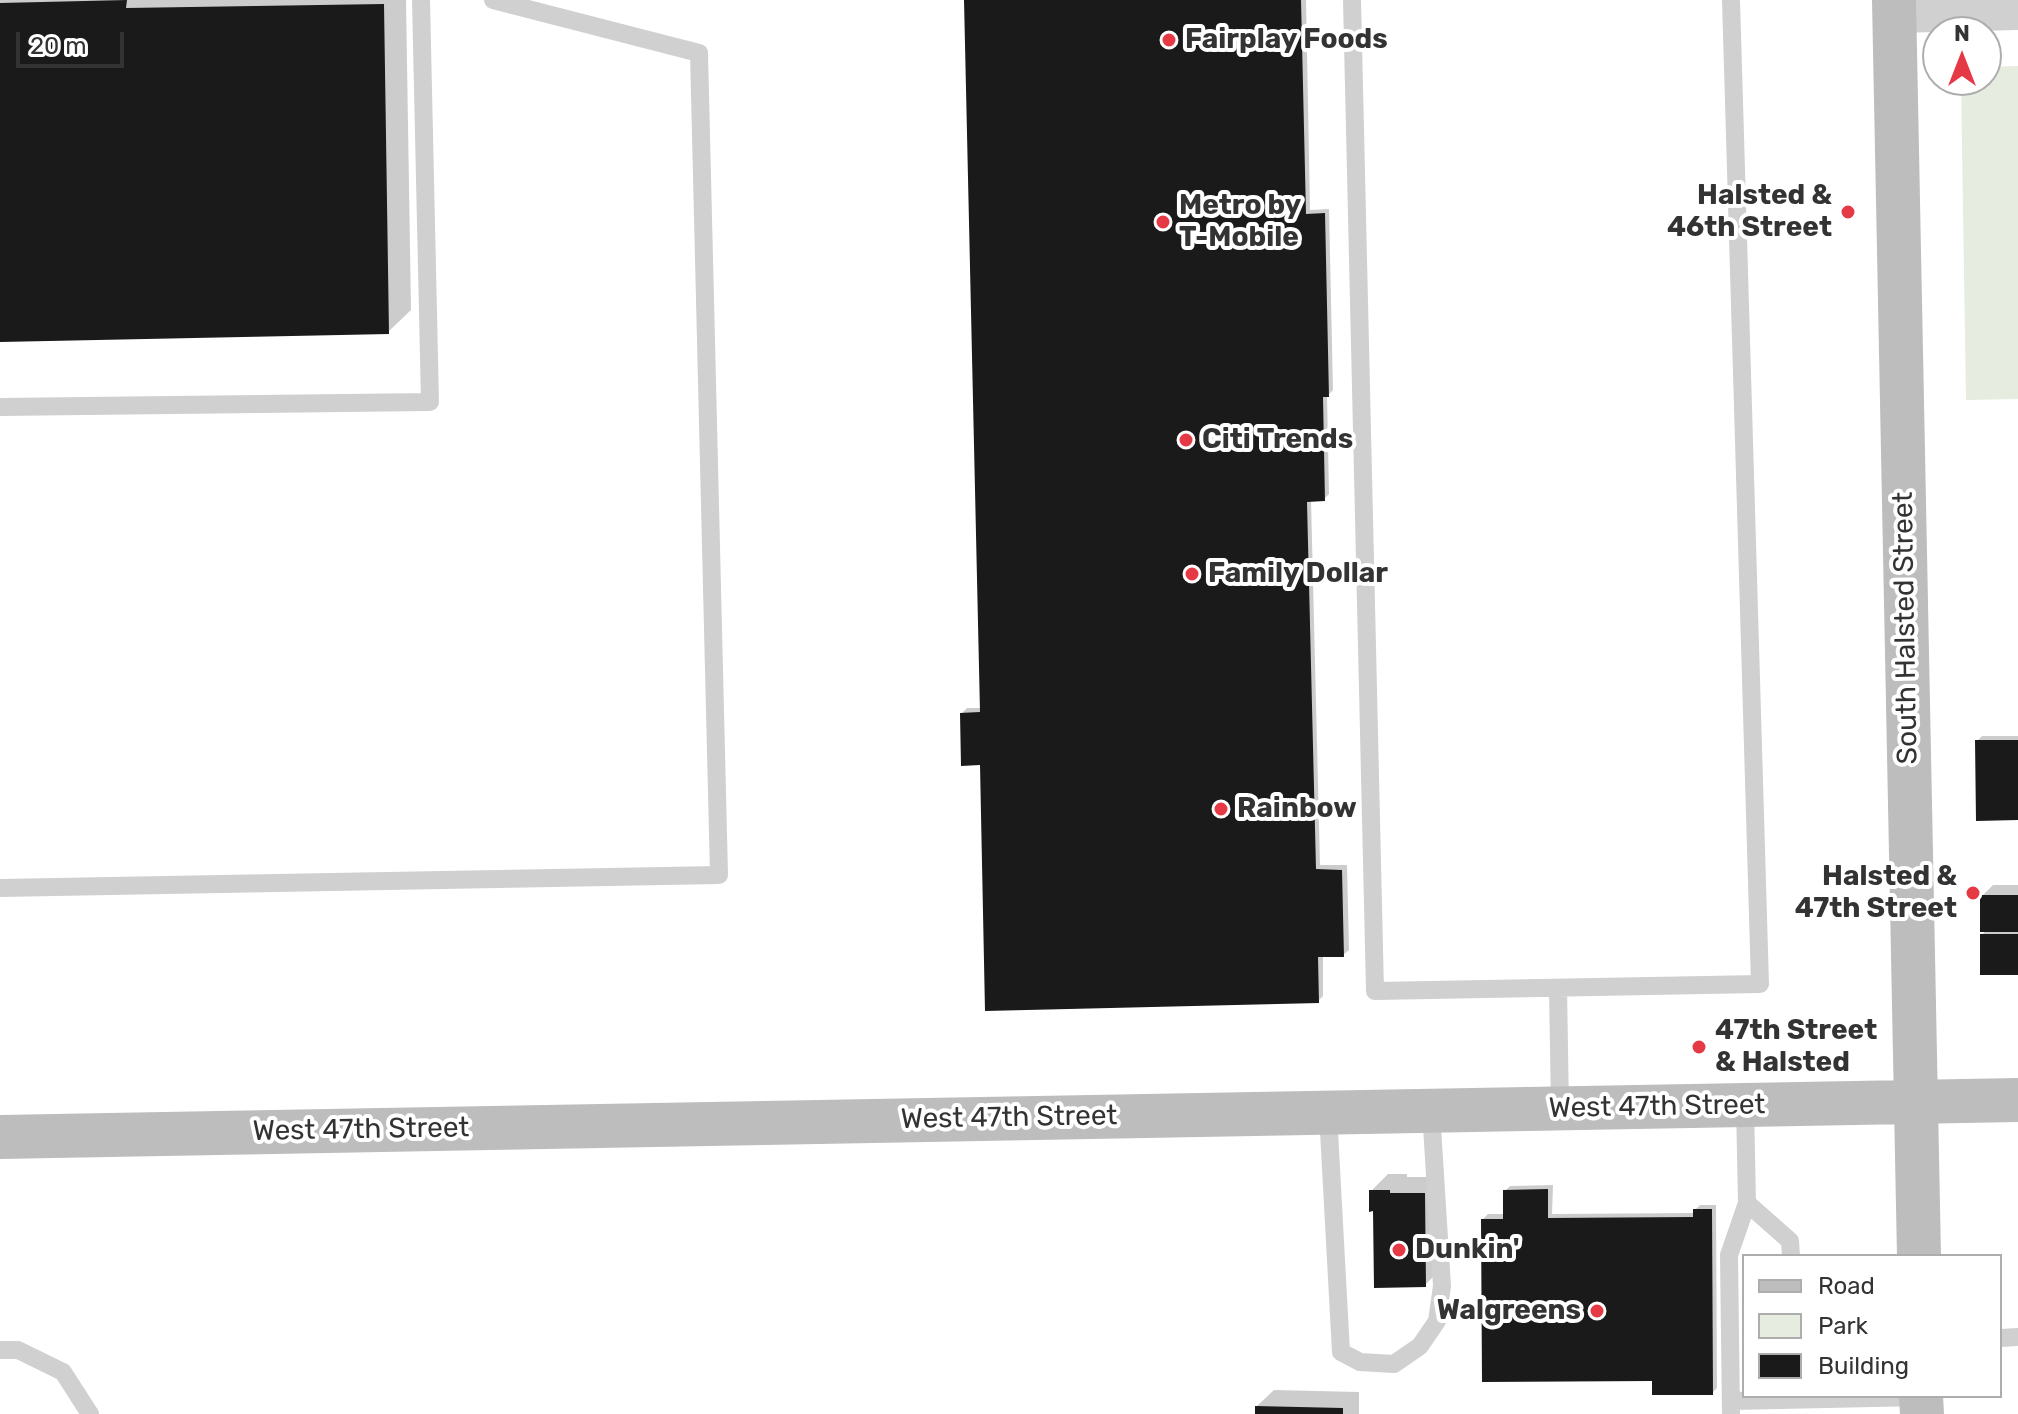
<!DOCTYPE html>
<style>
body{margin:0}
#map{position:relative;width:2018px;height:1414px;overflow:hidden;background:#fff;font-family:Rubik,sans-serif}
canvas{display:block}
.legend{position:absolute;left:1742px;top:1254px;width:260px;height:144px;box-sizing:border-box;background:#fff;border:2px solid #adadad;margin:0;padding:10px 14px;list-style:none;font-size:24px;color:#333}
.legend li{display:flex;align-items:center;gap:16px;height:40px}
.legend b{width:40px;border:2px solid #adadad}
.north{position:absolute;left:1922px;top:16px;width:80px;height:80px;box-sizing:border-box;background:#fff;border:2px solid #adadad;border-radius:50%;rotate:0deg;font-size:22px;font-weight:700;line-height:32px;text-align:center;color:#333}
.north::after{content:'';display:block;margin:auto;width:28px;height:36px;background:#e63946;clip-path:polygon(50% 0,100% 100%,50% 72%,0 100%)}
.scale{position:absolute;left:16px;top:32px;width:108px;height:36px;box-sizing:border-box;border:4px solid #333;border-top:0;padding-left:10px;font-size:24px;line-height:28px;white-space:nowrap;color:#333;-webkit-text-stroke:6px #fff;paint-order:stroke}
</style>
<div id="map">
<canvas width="2018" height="1414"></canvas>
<ul class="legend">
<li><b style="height:10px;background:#bdbdbd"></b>Road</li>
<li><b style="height:22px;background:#e6ecdf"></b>Park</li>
<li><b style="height:22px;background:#1a1a1a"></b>Building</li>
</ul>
<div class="north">N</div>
<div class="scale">20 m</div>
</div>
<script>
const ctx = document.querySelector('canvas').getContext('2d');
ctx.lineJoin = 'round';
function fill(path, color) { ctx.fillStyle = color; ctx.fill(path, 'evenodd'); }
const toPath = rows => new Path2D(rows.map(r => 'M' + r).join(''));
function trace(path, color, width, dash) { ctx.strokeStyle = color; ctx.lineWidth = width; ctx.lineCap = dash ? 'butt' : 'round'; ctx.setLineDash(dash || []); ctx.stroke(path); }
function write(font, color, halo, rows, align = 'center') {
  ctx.font = font + ' Rubik,sans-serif'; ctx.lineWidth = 8; ctx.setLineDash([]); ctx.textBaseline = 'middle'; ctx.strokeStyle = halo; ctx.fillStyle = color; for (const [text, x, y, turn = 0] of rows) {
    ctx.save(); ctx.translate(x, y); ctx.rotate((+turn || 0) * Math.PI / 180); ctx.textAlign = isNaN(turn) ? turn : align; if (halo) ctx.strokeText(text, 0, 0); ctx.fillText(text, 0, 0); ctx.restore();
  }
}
const green = toPath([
 [2018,66,2018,399,1966,400,1961,80,1986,80,1986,67]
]);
const shadow = toPath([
 [0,0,406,0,411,310,388,332,0,340],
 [966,0,1306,0,1310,210,1329,209,1333,390,1327,396,1329,494,1324,499,1311,499,1320,865,1347,865,1349,950,1343,955,1323,955,1323,996,1318,1001,962,713,967,708,982,708],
 [1982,736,2018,736,2018,818,1977,741],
 [1993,885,2018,885,2018,973,1982,935,1986,930,1982,896],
 [1388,1174,1407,1174,1407,1177,1441,1177,1442,1268,1425,1285,1374,1209,1371,1191],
 [1553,1185,1552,1214,1695,1213,1695,1210,1700,1205,1716,1205,1717,1388,1712,1393,1654,1378,1483,1219,1488,1214,1505,1214,1505,1191,1510,1186],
 [1274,1390,1359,1392,1359,1414,1257,1414,1257,1406]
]);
const building = toPath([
 [127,0,126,8,384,4,389,334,0,342,0,3],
 [964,0,1301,0,1306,214,1325,213,1329,397,1323,397,1325,501,1307,502,1316,869,1342,870,1344,957,1318,957,1319,1003,985,1011,980,765,961,766,960,713,980,712],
 [1975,740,2018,740,2018,820,1976,821],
 [1980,895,2018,895,2018,932,1980,932],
 [1980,934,2018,934,2018,975,1980,975],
 [1548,1189,1548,1218,1693,1217,1693,1209,1712,1209,1713,1395,1652,1395,1652,1381,1482,1382,1481,1219,1503,1219,1503,1190],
 [1369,1190,1390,1190,1390,1193,1425,1193,1426,1287,1374,1288,1373,1211,1369,1212],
 [1255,1406,1343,1408,1343,1414,1255,1414]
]);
const service = toPath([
 [1352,0,1375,991,1760,984,1731,0],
 [0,407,430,402,421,0],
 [0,888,719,875,699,53,493,0],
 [1558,988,1560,1108],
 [1328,1113,1341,1352,1360,1362,1394,1364,1420,1346,1437,1321,1442,1286,1431,1111],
 [1747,1203,1790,1241,1791,1256],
 [2000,1338,2018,1337],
 [0,1350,18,1350,63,1372,90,1414],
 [1732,1401,1921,1397],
 [1731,1414,1729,1255,1747,1203,1745,1105]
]);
const minor = toPath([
 [1895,16,2018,13]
]);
const secondary = toPath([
 [1894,0,1919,1256],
 [0,1137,2018,1100],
 [1921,1396,1922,1414]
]);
const markers = [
 [1169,40,8,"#e63946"],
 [1848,212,8,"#e63946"],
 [1163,222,8,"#e63946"],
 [1186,440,8,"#e63946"],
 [1192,574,8,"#e63946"],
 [1221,809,8,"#e63946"],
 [1973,893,8,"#e63946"],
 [1699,1047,8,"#e63946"],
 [1399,1250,8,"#e63946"],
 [1597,1311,8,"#e63946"]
];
const poiNames = [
 ["Fairplay Foods",1185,40],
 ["Halsted &",1832,196,"right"],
 ["46th Street",1832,228,"right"],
 ["Metro by",1179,206],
 ["T-Mobile",1179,238],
 ["Citi Trends",1202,440],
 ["Family Dollar",1208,574],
 ["Rainbow",1237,809],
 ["Halsted &",1957,877,"right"],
 ["47th Street",1957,909,"right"],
 ["47th Street",1715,1031],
 ["& Halsted",1715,1063],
 ["Dunkin'",1415,1250],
 ["Walgreens",1581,1311,"right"]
];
const streetNames = [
 ["South Halsted Street",1906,628,-91],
 ["West 47th Street",1657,1107,-1],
 ["West 47th Street",1009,1118,-1],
 ["West 47th Street",361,1130,-1]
];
fill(green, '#e6ecdf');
fill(shadow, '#0003');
fill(building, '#1a1a1a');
trace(service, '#d0d0d0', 18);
trace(minor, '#d0d0d0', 34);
trace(secondary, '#bdbdbd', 44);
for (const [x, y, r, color] of markers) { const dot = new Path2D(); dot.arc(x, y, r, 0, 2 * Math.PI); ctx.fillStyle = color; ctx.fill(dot); trace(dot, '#fff', 3); }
write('bold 28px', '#333', '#fff', poiNames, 'left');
write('28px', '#333', '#fff', streetNames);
</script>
